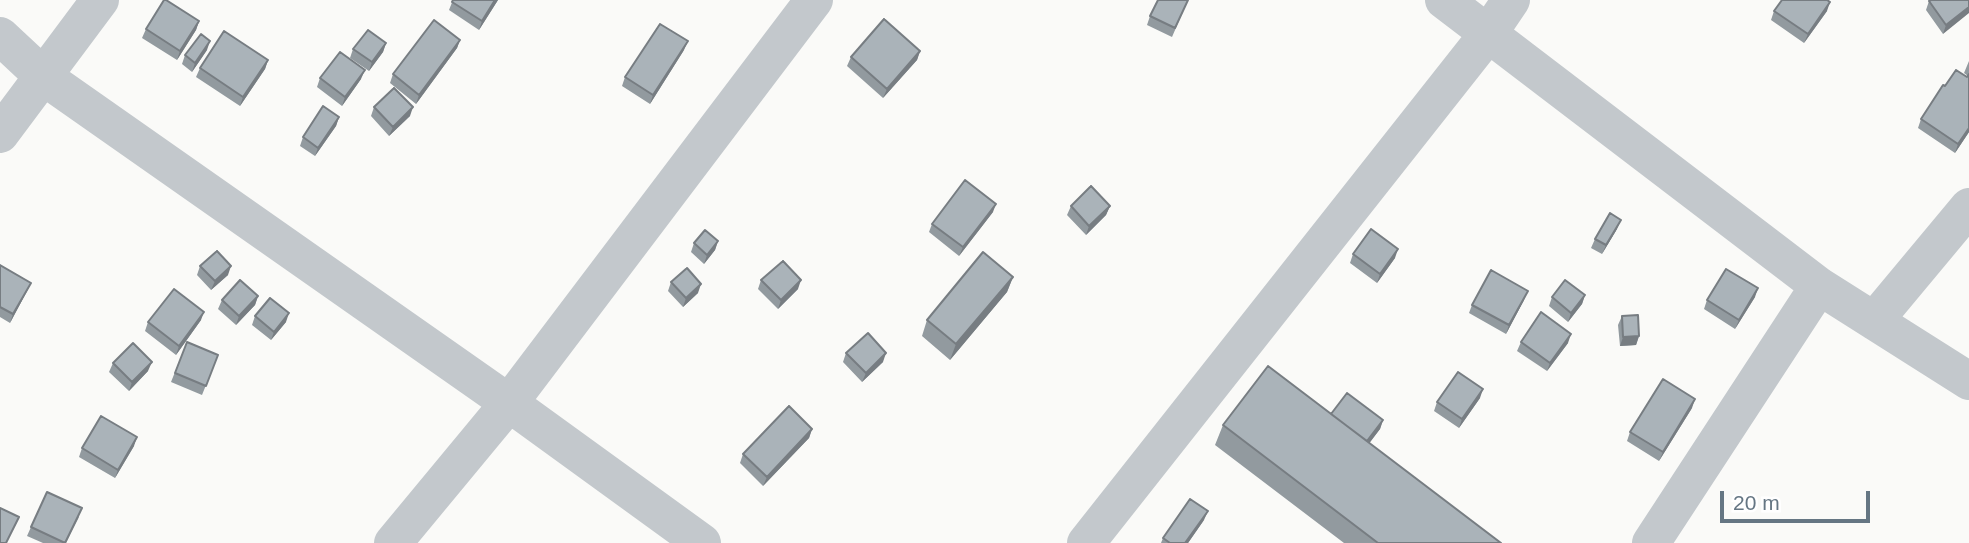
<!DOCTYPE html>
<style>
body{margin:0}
#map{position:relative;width:1969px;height:543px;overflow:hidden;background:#fafaf8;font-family:Arial,sans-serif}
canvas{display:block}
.scale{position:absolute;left:1720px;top:491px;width:150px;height:32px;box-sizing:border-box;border:4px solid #657683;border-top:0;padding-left:9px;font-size:21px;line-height:24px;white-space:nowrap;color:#657683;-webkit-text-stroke:5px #fff;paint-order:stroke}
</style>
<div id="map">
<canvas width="1969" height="543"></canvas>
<div class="scale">20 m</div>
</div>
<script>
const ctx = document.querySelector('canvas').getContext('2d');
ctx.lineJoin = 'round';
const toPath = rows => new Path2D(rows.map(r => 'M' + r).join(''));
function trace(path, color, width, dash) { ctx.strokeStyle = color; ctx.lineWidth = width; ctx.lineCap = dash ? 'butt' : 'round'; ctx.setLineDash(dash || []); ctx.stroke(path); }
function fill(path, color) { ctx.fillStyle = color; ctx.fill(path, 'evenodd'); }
const minor = toPath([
 [1444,0,1819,286,1969,381],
 [0,36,44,77,509,403,702,543],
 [0,134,100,0],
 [1874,321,1969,207],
 [393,543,509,403,814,0],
 [1086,543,1488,34,1511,0],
 [1651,543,1819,286]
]);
const wall = toPath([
 [453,0,498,0,479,30,449,10],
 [1188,0,1172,37,1147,25,1150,16],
 [1969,0,1943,34,1926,10,1929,1],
 [1774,11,1827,11,1804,43,1771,20],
 [199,21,196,30,177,60,142,38,146,29],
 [460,40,457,48,416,104,390,83,393,74],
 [386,43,383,52,369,71,350,58,353,49],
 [207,50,192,72,182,64,185,55],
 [684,50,650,104,622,86,625,77],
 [920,51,917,60,883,98,847,66,851,57],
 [268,60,265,69,240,106,196,77,200,68],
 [1969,61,1969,132,1955,153,1918,128,1921,119,1945,86,1967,77,1968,76,1964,73],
 [320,78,361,79,342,106,317,87],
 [374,107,410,116,389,136,371,116],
 [339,117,336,126,315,156,300,146,303,137],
 [1071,206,1110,206,1106,215,1086,235,1067,215],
 [993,212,959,256,929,232,932,224],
 [1617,229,1602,254,1591,248,1595,239],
 [718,241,715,250,704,264,691,252,694,243],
 [1353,254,1395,258,1377,283,1350,263],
 [0,265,31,283,27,291,10,323,0,317],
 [200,266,228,275,211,290,197,275],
 [1013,277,1007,292,950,360,922,336,927,320],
 [761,280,798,289,778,309,758,289],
 [671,282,698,293,683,307,668,291],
 [1585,295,1582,304,1568,322,1549,306,1552,297],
 [258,296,255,305,236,325,218,309,222,300],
 [1755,297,1735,329,1704,309,1707,300],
 [1524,300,1506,334,1469,313,1472,305],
 [255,316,286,322,271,340,252,325],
 [1622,316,1639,336,1636,345,1620,346,1618,325],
 [201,320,176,355,145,331,148,322],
 [187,342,218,355,202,395,171,382],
 [1521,342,1568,343,1547,371,1517,351],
 [846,353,883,362,862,382,843,362],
 [113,363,148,371,129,391,109,372],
 [1480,398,1459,428,1434,411,1437,402],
 [1692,408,1659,461,1627,441,1630,432],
 [1331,414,1383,420,1380,429,1369,443,1501,543,1344,543,1215,445,1223,425],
 [812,429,809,438,763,486,740,463,743,454],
 [134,446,115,478,79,457,82,448],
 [79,517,66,543,43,543,27,536,31,527],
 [1204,520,1188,543,1161,543,1163,538]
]);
const shadedWall = toPath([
 [495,0,498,0,479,30,482,21],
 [1830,2,1827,11,1804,43,1808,34],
 [1969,7,1969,13,1943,34,1946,25],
 [199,21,196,30,177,60,180,51],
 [460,40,457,48,416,104,419,95],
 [210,41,207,50,192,72,195,63],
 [688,41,684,50,650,104,653,95],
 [386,43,383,52,369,71,372,62],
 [920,51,917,60,883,98,887,89],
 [268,60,265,69,240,106,243,97],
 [365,70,361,79,342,106,345,97],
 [413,107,410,116,389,136,393,127],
 [339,117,336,126,315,156,318,148],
 [1969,128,1969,132,1955,153,1958,144],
 [996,204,993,212,959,256,963,247],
 [1110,206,1106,215,1086,235,1089,226],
 [1621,220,1617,229,1602,254,1606,245],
 [718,241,715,250,704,264,707,255],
 [1398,249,1395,258,1377,283,1380,274],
 [231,266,228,275,211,290,215,281],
 [1013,277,1007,292,950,360,956,344],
 [801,280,798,289,778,309,781,300],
 [31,283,27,291,10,323,13,314],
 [701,284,698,293,683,307,686,298],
 [1758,288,1755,297,1735,329,1739,320],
 [1528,291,1524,300,1506,334,1509,325],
 [1585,295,1582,304,1568,322,1571,313],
 [258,296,255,305,236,325,239,316],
 [204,312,201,320,176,355,179,346],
 [289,313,286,322,271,340,274,332],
 [1571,334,1568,343,1547,371,1550,363],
 [1639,336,1636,345,1620,346,1623,337],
 [886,353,883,362,862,382,866,373],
 [152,362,148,371,129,391,132,382],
 [1483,389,1480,398,1459,428,1462,419],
 [1695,399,1692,408,1659,461,1663,452],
 [1383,420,1380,429,1359,457,1362,449],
 [812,429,809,438,763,486,767,477],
 [137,437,134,446,115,478,118,470],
 [1208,511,1204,520,1188,543,1185,543]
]);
const building = toPath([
 [164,0,166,0,199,21,180,51,146,29,164,0],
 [453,0,495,0,482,21,452,2,453,0],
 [1158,0,1188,0,1175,28,1150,16,1158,0],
 [1782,0,1827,0,1830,2,1808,34,1774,11,1782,0],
 [1931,0,1969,0,1969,7,1946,25,1929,1,1931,0],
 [884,19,920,51,887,89,851,57,884,19],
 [434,20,460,40,419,95,393,74,434,20],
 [660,24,688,41,653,95,625,77,660,24],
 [368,30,386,43,372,62,353,49,368,30],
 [224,31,268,60,243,97,200,68,224,31],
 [201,34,210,41,195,63,185,55,201,34],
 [340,52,365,70,345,97,320,78,340,52],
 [1956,70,1967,77,1969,74,1969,128,1958,144,1921,119,1943,85,1945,86,1956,70],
 [394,88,413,107,393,127,374,107,394,88],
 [323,106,339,117,318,148,303,137,323,106],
 [965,180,996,204,963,247,932,224,965,180],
 [1091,186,1110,206,1089,226,1071,206,1091,186],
 [1610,213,1621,220,1606,245,1595,239,1610,213],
 [1371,229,1398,249,1380,274,1353,254,1371,229],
 [705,230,718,241,707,255,694,243,705,230],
 [217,251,231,266,215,281,200,266,217,251],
 [983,252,1013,277,956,344,927,320,983,252],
 [783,261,801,280,781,300,761,280,783,261],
 [0,265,31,283,13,314,0,307,0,265],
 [687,268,701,284,686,298,671,282,687,268],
 [1726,269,1758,288,1739,320,1707,300,1726,269],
 [1491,270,1528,291,1509,325,1472,305,1491,270],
 [240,280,258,296,239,316,222,300,240,280],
 [1565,280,1585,295,1571,313,1552,297,1565,280],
 [174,289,204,312,179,346,148,322,174,289],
 [270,298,289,313,274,332,255,316,270,298],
 [1541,312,1571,334,1550,363,1521,342,1541,312],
 [1638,315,1639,336,1623,337,1622,316,1638,315],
 [868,333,886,353,866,373,846,353,868,333],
 [187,342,218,355,206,386,175,373,187,342],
 [133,343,152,362,132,382,113,363,133,343],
 [1268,366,1501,543,1378,543,1223,425,1268,366],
 [1458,372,1483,389,1462,419,1437,402,1458,372],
 [1663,379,1695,399,1663,452,1630,432,1663,379],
 [1347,393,1383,420,1367,441,1331,414,1347,393],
 [789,406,812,429,767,477,743,454,789,406],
 [101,416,137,437,118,470,82,448,101,416],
 [47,492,82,508,65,543,31,527,47,492],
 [1190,499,1208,511,1185,543,1170,543,1163,538,1190,499],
 [0,508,19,517,6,543,0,543,0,508]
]);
trace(minor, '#c3c8cc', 38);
fill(wall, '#929a9f');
fill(shadedWall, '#777d82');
fill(building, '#aab3b9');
trace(building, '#777d82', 2);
</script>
